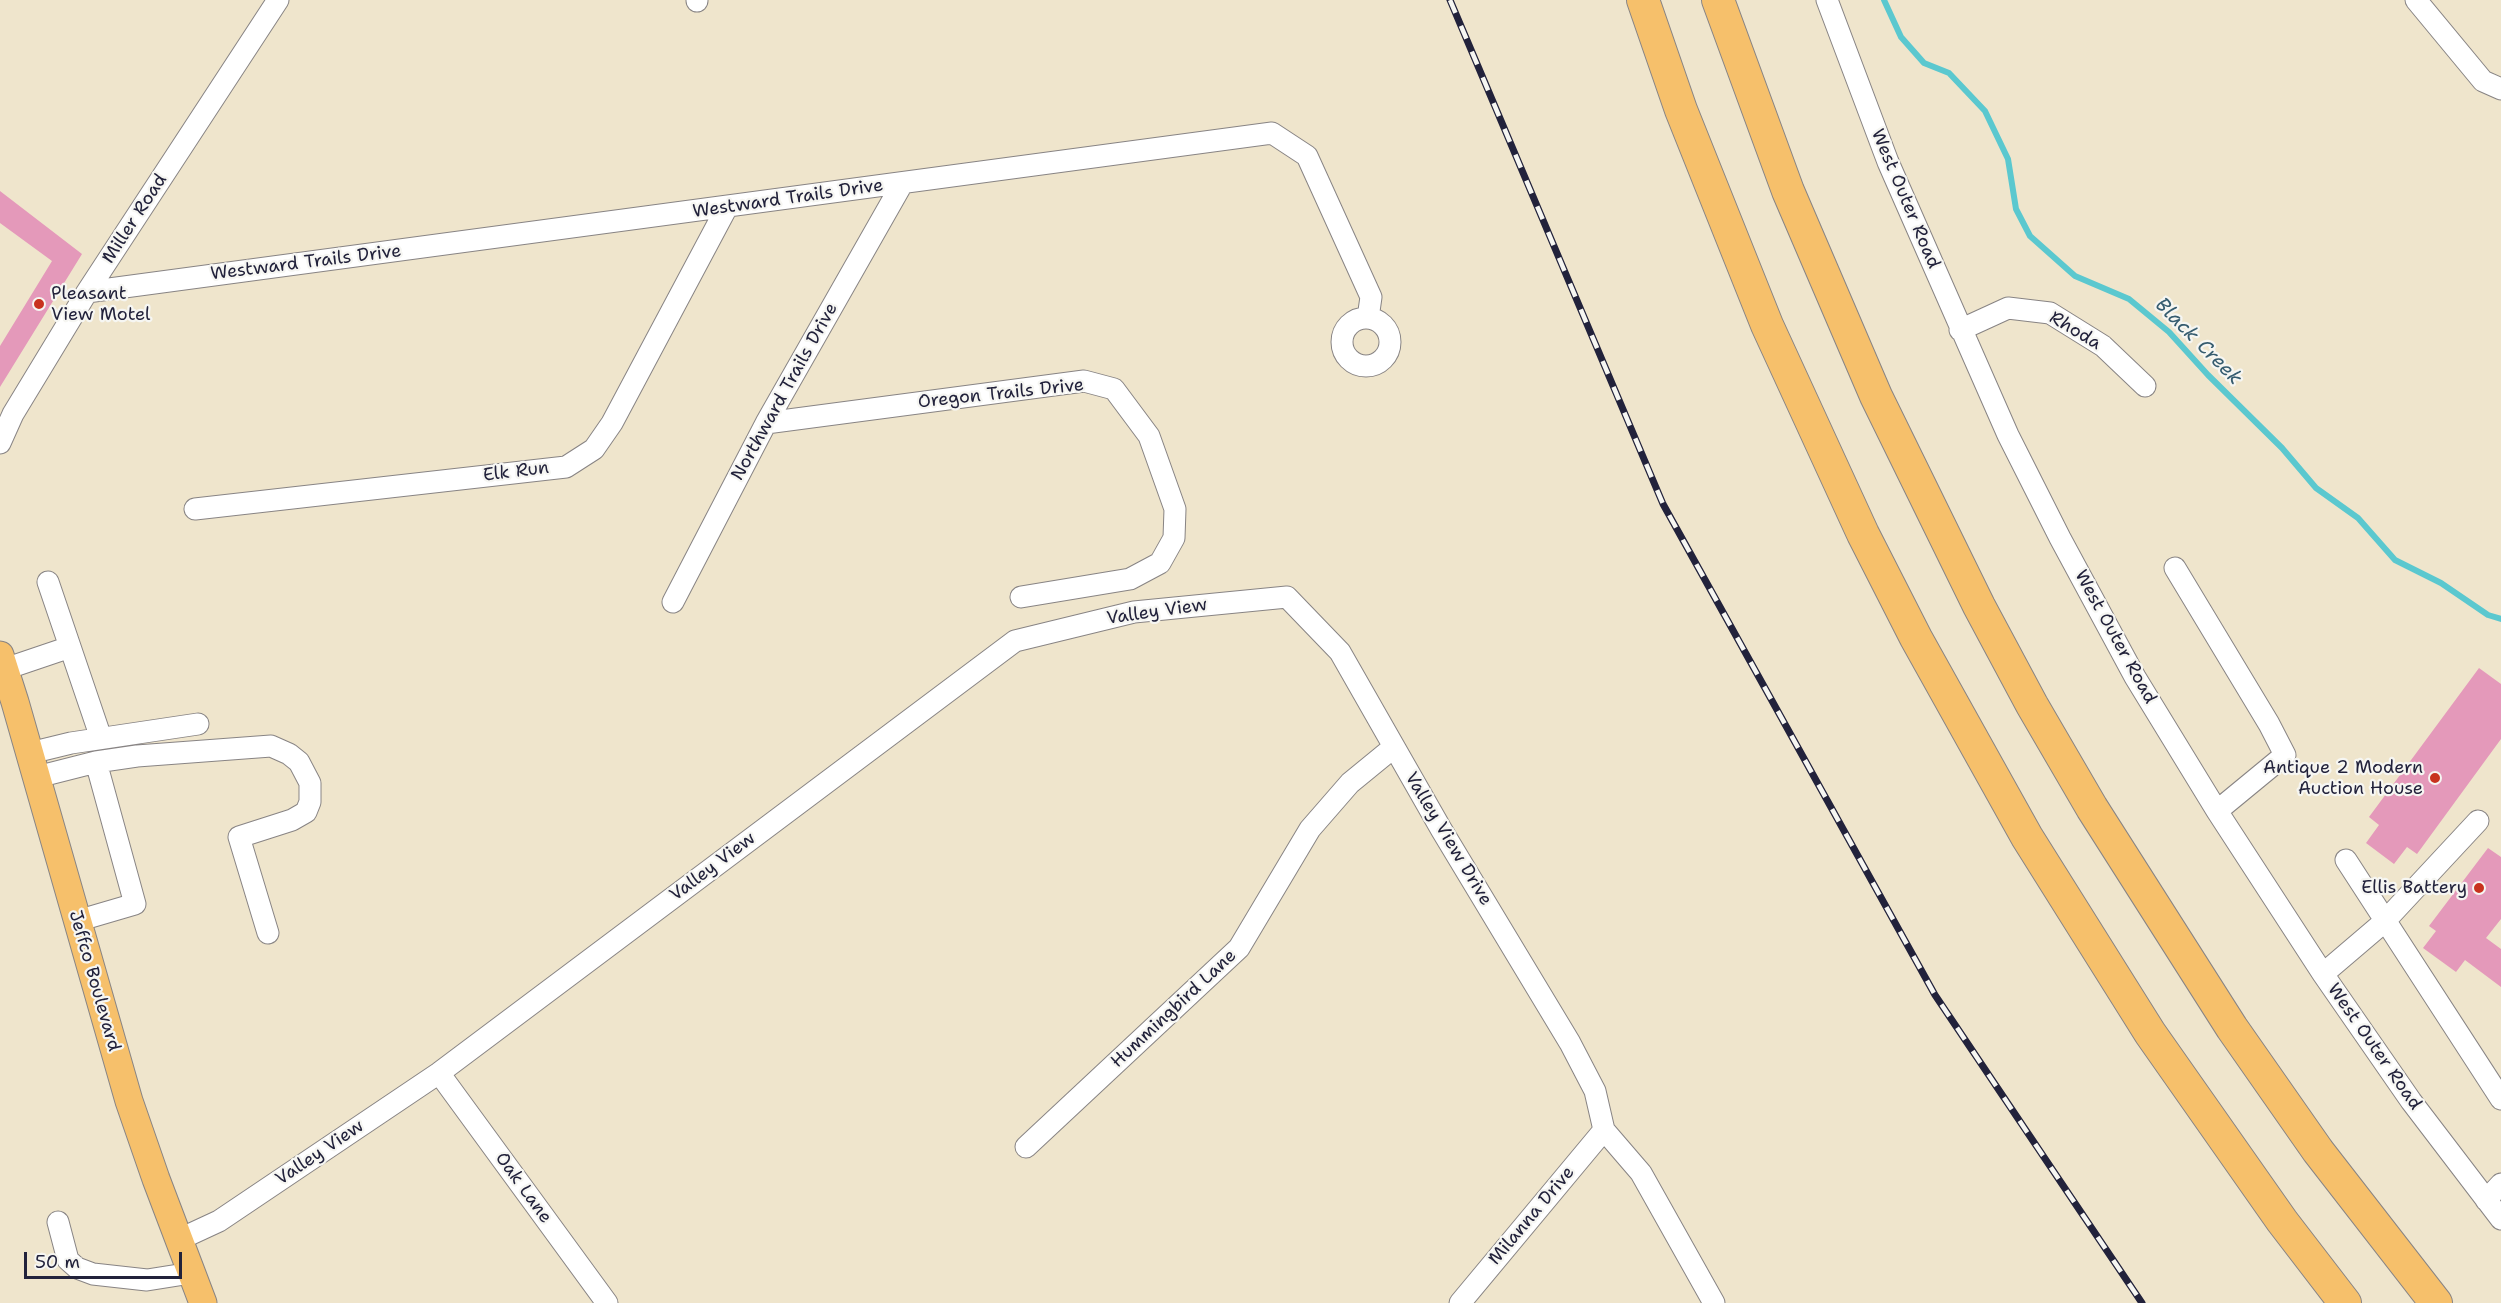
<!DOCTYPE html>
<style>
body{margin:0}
#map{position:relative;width:2501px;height:1303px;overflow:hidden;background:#efe5cc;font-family:"Shantell Sans",sans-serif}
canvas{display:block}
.scale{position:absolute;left:24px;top:1252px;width:158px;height:27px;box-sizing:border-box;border:3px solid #22223b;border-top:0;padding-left:8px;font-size:18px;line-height:21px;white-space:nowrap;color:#22223b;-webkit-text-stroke:4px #f6f6f2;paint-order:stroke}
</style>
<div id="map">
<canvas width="2501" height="1303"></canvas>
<div class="scale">50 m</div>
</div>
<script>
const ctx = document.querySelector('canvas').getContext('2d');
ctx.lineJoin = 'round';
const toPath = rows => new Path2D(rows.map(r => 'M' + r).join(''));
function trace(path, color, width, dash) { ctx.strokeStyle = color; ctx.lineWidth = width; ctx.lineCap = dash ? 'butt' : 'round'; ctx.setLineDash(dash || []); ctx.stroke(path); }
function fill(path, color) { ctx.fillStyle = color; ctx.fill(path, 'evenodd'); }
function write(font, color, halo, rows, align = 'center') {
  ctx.font = font + ' "Shantell Sans",sans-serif'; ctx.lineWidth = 4.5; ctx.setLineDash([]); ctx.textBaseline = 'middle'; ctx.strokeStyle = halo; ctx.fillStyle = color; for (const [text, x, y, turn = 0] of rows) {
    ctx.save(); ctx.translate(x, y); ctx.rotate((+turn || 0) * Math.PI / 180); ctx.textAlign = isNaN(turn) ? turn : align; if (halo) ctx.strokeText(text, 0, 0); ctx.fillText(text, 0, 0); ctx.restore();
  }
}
const stream = toPath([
 [1884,0,1901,37,1924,63,1949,73,1985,111,2008,159,2016,209,2030,236,2075,276,2129,299,2169,332,2208,375,2282,448,2316,488,2358,518,2395,560,2441,583,2488,615,2501,619]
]);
const building = toPath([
 [0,191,82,254,0,387,0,346,52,261,0,223],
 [2479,668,2501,684,2501,739,2417,854,2407,847,2394,864,2366,843,2379,825,2369,817],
 [2488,848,2501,857,2501,919,2486,938,2501,949,2501,987,2465,960,2456,972,2423,948,2436,931,2429,926]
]);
const minor = toPath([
 [1827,0,1888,162,2008,435,2060,538,2135,677,2217,811,2323,974,2411,1101,2501,1219],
 [2416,0,2483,81,2501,89],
 [697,1,697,0],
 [87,292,1272,133,1307,156,1371,297,1368,318],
 '1342 342a24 24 0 1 1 48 0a24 24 0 1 1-48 0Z',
 [1960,330,2008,308,2050,313,2103,346,2145,386],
 [766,423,1084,381,1114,389,1149,436,1175,509,1174,538,1160,563,1130,579,1021,597],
 [0,443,13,414,87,292,278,0],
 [195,509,566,467,594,449,612,423,727,207],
 [2175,568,2269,724,2285,755,2217,811],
 [48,582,101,738],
 [673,602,766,423,902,184],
 [5,669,70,647],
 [30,753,71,743,198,724],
 [96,762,137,756,271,746,289,754,299,762,310,783,310,802,306,812,292,820,239,837,268,933],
 [37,777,96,762,135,904,77,921],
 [2346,860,2501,1099],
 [2323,974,2384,922,2478,821],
 [439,1073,607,1303],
 [1604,1130,1641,1173,1714,1303],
 [1026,1147,1239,948,1310,829,1350,783,1394,747],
 [2486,1200,2501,1184],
 [58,1222,68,1260,77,1268,93,1274,147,1280,191,1273],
 [178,1240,219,1221,439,1073,1015,641,1134,612,1287,597,1340,652,1441,829,1570,1043,1595,1091,1604,1130],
 [1460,1303,1604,1130]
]);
const major = toPath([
 [0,655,15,702,129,1101,156,1179,203,1303]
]);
const highway = toPath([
 [1643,0,1681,110,1767,325,1863,534,1916,638,2027,837,2150,1033,2282,1221,2345,1303],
 [1718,0,1788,191,1876,396,1979,606,2032,705,2092,808,2232,1028,2318,1151,2436,1303]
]);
const rail = toPath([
 [1450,0,1663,504,1935,995,2142,1303]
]);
const markers = [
 [39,304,6,"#c8321e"],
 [2435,778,6,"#c8321e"],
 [2479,888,6,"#c8321e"]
];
const streetNames = [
 ["Westward Trails Drive",788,199,-8],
 ["West Outer Road",1905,199,67],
 ["Miller Road",135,219,-57],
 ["Westward Trails Drive",306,263,-7],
 ["Rhoda",2075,331,31],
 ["Northward Trails Drive",785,392,-61],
 ["Oregon Trails Drive",1001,394,-6],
 ["Elk Run",516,472,-7],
 ["Valley View",1157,612,-8],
 ["West Outer Road",2115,637,61],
 ["Valley View Drive",1448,839,59],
 ["Valley View",713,867,-37],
 ["Jeffco Boulevard",94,981,74],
 ["Hummingbird Lane",1174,1009,-43],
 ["West Outer Road",2374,1047,55],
 ["Valley View",320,1153,-34],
 ["Oak Lane",523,1188,54],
 ["Milanna Drive",1532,1216,-50]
];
const poiNames = [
 ["Pleasant",51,294,"left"],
 ["View Motel",51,315,"left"],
 ["Antique 2 Modern",2423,768],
 ["Auction House",2423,789],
 ["Ellis Battery",2467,888]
];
const waterNames = [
 ["Black Creek",2198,342,45]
];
trace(stream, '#5bc8cf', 6);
fill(building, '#e499ba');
trace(minor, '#888484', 23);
trace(major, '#888484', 29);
trace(highway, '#888484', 34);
trace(minor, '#fff', 21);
trace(major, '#f6c06b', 27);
trace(highway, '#f6c06b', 32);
trace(rail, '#22223b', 7);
trace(rail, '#f6f6f2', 4.5, [14]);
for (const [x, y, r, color] of markers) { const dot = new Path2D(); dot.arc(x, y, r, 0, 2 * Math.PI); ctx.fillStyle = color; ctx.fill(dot); trace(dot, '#f6f6f2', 2); }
write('18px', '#22223b', '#f6f6f2', streetNames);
write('18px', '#22223b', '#f6f6f2', poiNames, 'right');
write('italic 20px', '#365c6f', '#f6f6f2', waterNames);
</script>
